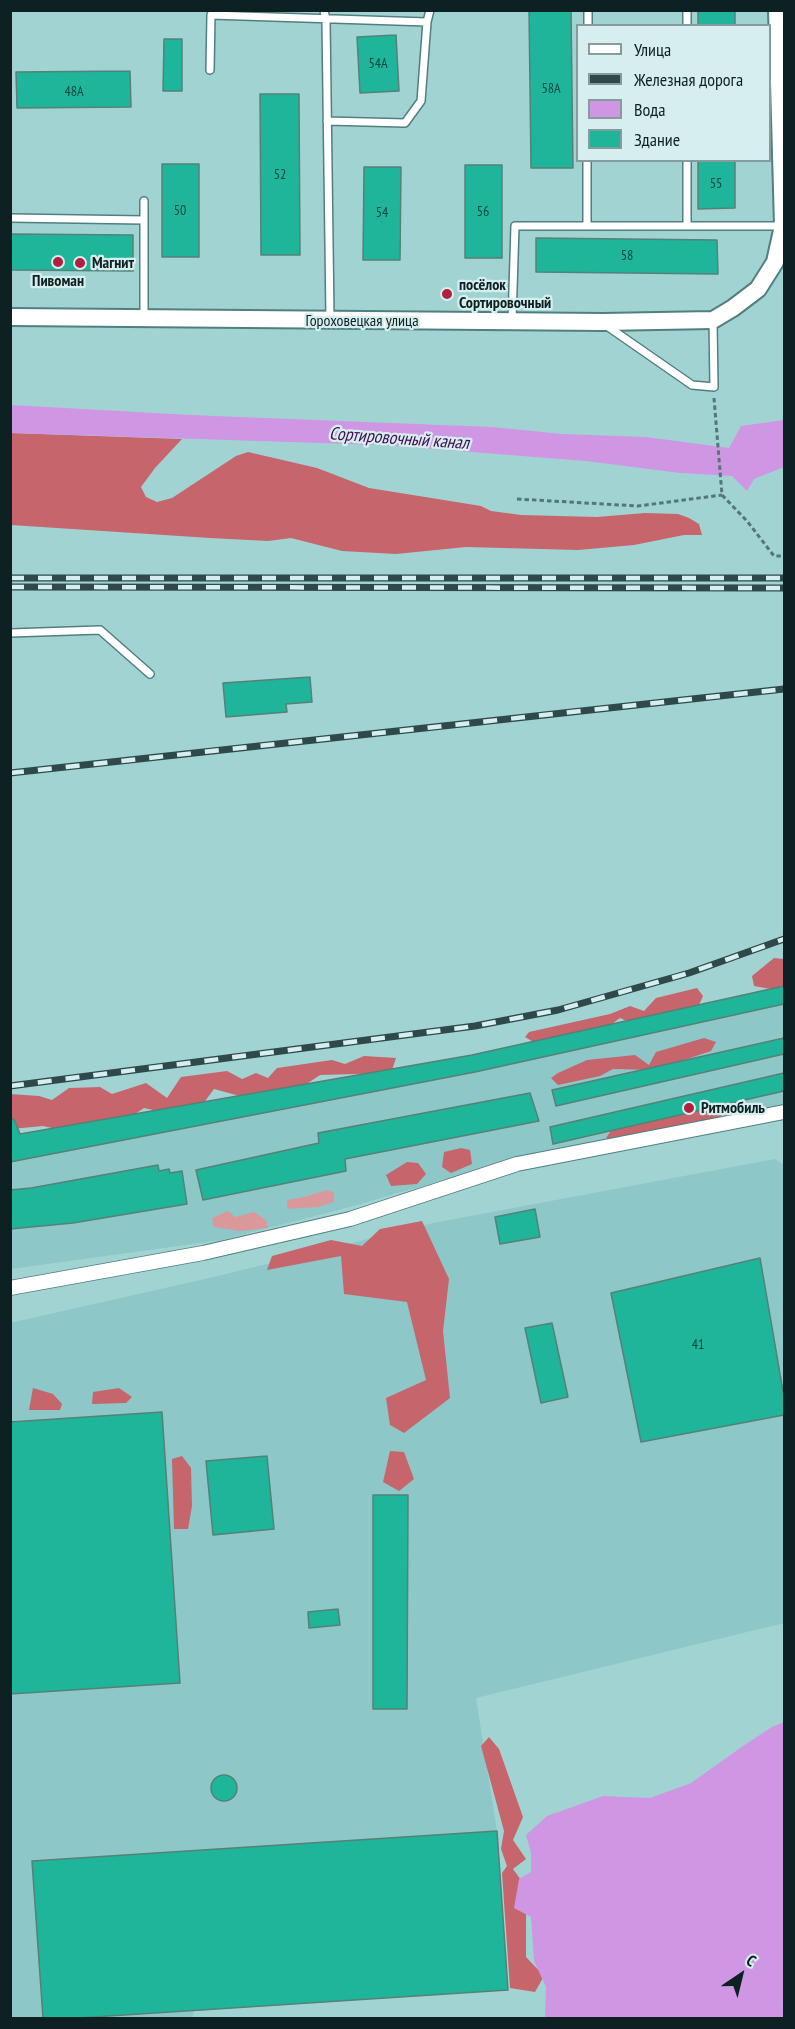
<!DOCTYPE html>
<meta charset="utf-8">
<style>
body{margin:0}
#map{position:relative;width:795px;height:2029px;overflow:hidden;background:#a2d3d3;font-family:"PT Sans Narrow",sans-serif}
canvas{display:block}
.frame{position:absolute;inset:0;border:12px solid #0e2122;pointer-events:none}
.legend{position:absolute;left:576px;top:24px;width:195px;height:138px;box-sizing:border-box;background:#d6eeee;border:2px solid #869c9c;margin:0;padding:8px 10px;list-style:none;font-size:18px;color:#0e2122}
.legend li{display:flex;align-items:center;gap:12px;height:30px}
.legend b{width:30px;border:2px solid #869c9c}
.north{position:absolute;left:711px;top:1945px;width:60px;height:60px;-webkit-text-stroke:4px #d6eeee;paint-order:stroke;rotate:35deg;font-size:16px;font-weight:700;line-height:24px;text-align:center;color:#0e2122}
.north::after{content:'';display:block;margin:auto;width:21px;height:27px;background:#0e2122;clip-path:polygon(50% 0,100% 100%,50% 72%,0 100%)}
</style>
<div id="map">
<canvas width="795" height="2029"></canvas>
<div class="frame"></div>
<ul class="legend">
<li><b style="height:8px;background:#fff"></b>Улица</li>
<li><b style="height:8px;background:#2f494a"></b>Железная дорога</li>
<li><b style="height:16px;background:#cf96e4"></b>Вода</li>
<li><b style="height:16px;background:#1eb59b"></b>Здание</li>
</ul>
<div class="north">С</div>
</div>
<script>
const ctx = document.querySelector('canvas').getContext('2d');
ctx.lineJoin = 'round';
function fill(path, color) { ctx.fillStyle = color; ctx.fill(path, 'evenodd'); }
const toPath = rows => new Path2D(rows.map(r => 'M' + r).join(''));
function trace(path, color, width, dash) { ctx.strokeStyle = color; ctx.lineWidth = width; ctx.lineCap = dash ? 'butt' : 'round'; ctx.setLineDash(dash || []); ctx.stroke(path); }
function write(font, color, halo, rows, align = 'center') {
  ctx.font = font + ' "PT Sans Narrow",sans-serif'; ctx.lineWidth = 4.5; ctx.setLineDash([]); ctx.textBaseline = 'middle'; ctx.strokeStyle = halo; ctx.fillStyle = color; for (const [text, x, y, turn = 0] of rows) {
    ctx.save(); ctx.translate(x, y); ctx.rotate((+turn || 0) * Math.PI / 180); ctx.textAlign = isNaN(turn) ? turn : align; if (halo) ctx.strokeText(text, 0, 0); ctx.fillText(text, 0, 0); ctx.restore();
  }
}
const built = toPath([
 [784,986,784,1105,539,1152,350,1207,222,1240,11,1269,10,1119,14,1119,20,1134,472,1055],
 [775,1159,784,1165,784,1623,476,1698,497,1831,508,1990,194,2011,192,2018,11,2018,10,1323,218,1276,433,1223]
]);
const green = toPath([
 [327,1190,334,1193,334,1202,318,1207,287,1209,287,1200,304,1197],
 [228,1211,235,1217,254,1212,266,1220,268,1228,240,1231,214,1227,212,1218]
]);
const forest = toPath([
 [11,433,182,439,155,468,141,487,146,497,157,502,172,498,236,456,248,452,317,468,369,488,481,506,491,511,521,515,597,517,645,513,678,514,689,518,699,524,702,535,684,535,634,545,578,550,466,547,396,554,342,551,291,538,268,541,210,538,11,525],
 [774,958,784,959,784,989,782,991,754,986,752,976],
 [697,988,703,996,695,1014,633,1024,620,1018,597,1035,540,1046,525,1037,529,1032,610,1014,630,1006,644,1011,656,998],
 [704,1038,716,1042,711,1051,654,1070,613,1069,600,1076,558,1085,551,1078,558,1073,587,1060,635,1055,649,1065,656,1052],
 [364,1056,396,1058,391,1073,320,1075,299,1089,247,1098,214,1089,200,1108,176,1115,144,1108,123,1122,70,1132,43,1126,11,1129,10,1094,39,1096,52,1100,69,1088,100,1087,112,1094,146,1083,167,1098,181,1077,227,1071,242,1079,256,1073,268,1078,277,1068,332,1060,345,1064],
 [718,1102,727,1111,719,1117,614,1142,606,1138,617,1122],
 [461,1148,470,1150,472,1164,451,1173,442,1167,444,1152],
 [407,1162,418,1163,426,1174,417,1184,391,1186,386,1175],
 [422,1221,449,1279,443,1331,450,1398,404,1433,390,1425,386,1398,426,1380,407,1302,344,1294,341,1256,267,1270,272,1256,331,1240,362,1246,380,1229],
 [33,1388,53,1394,62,1404,60,1410,29,1410],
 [119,1388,132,1397,126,1403,92,1404,93,1392],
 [390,1451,404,1452,414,1479,399,1491,383,1482],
 [182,1456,191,1468,192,1506,188,1529,174,1529,172,1459],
 [489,1737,499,1749,523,1817,513,1840,526,1859,513,1869,526,1887,526,1957,544,1976,535,1992,510,1988,502,1873,507,1866,501,1849,504,1831,481,1746]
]);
const water = toPath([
 [11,405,190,415,492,427,562,434,646,437,729,448,741,426,784,420,784,467,754,479,747,491,732,476,680,473,586,461,382,445,11,433],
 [784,1722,784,2004,782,2006,784,2008,784,2018,545,2018,546,1987,534,1961,531,1917,514,1908,519,1879,531,1872,531,1853,526,1835,547,1816,603,1796,650,1798,691,1783,743,1746,772,1727]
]);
const building = toPath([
 [529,10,571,10,573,168,531,168,529,10],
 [698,10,735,10,735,26,698,26,698,10],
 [396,35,399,91,360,93,357,37,396,35],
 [164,39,182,39,182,91,163,91,164,39],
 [130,71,131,107,17,108,16,72,130,71],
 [260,94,299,94,300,255,261,255,260,94],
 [698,160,735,160,735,208,698,209,698,160],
 [162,164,199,164,199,257,162,257,162,164],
 [465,165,502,165,502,258,465,258,465,165],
 [364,167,401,167,400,260,363,260,364,167],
 [10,234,133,235,133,271,10,270,10,234],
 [536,238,717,240,718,274,536,272,536,238],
 [310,677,312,702,286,704,287,712,226,717,223,683,310,677],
 [784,986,784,1004,475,1072,10,1162,10,1119,14,1119,20,1134,472,1055,784,986],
 [784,1038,784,1054,556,1106,552,1090,784,1038],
 [784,1073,784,1091,553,1144,550,1127,784,1073],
 [530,1093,539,1121,345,1159,346,1171,203,1200,196,1170,319,1143,318,1133,530,1093],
 [158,1165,159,1171,169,1169,170,1173,182,1171,187,1204,73,1223,10,1229,10,1190,31,1188,158,1165],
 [535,1209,540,1237,500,1244,495,1217,535,1209],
 [760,1258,784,1397,784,1415,641,1442,611,1293,760,1258],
 [552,1323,568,1397,541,1403,525,1328,552,1323],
 [162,1412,180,1683,10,1694,10,1422,162,1412],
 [267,1456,274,1529,213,1535,206,1461,267,1456],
 [373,1495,408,1495,407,1709,373,1709,373,1495],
 [338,1609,340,1625,309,1628,308,1612,338,1609],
 '211 1788a13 13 0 1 1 26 0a13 13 0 1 1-26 0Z',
 [497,1831,508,1990,78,2018,43,2018,32,1861,497,1831]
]);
const path = toPath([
 [714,398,722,495,747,521,774,556,784,556],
 [517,499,638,506,722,495]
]);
const service = toPath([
 [324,10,326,20,330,318],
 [588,26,588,10],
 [687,26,687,10],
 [210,70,211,15,427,22],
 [327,121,405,123,421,101,427,22,430,10],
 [144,201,144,318],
 [10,218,144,220],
 [587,226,587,160],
 [687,226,687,160],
 [512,321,515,226,783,226],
 [607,326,692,385,714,387,713,320],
 [10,633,100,630,150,674]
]);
const minor = toPath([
 [10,1288,203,1253,350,1219,517,1164,784,1112]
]);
const tertiary = toPath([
 [10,317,603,322,713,320,733,308,758,289,775,262,783,226,777,10]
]);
const rail = toPath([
 [10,578,784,578],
 [10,587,784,588],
 [10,773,784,689],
 [10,1086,475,1026,558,1010,689,973,784,939]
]);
const markers = [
 [58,262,6,"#b3203e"],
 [80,263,6,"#b3203e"],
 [447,294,6,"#b3203e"],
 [689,1108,6,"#b3203e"]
];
const numberNames = [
 ["54А",378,64],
 ["58А",551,89],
 ["48А",74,92],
 ["52",280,175],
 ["55",716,184],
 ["50",180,211],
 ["56",483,212],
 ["54",382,213],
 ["58",627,256],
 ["41",698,1345]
];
const poiNames = [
 ["Магнит",92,263],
 ["Пивоман",58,281,"center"],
 ["посёлок",459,285],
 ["Сортировочный",459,303],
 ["Ритмобиль",701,1108]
];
const streetNames = [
 ["Гороховецкая улица",362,321]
];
const waterNames = [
 ["Сортировочный канал",399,439,4]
];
fill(built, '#8dc7c8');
fill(green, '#da989a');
fill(forest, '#c6656c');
fill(water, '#cf96e4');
fill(building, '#1eb59b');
trace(building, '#568176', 1.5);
trace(service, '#517f7f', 10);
trace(minor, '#517f7f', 16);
trace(tertiary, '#517f7f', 20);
trace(path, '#557677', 3, [4.5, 3]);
trace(service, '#fff', 7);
trace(minor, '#fff', 14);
trace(tertiary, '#fff', 16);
trace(rail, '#2f494a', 7);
trace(rail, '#d6eeee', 4.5, [14]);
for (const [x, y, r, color] of markers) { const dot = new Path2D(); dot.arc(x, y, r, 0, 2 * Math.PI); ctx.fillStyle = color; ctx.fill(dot); trace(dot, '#d6eeee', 2); }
write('14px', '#124640', null, numberNames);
write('bold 16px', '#0e2122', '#d6eeee', poiNames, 'left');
write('16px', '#0e2122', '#d6eeee', streetNames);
write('italic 18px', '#420d53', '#d6eeee', waterNames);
</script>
